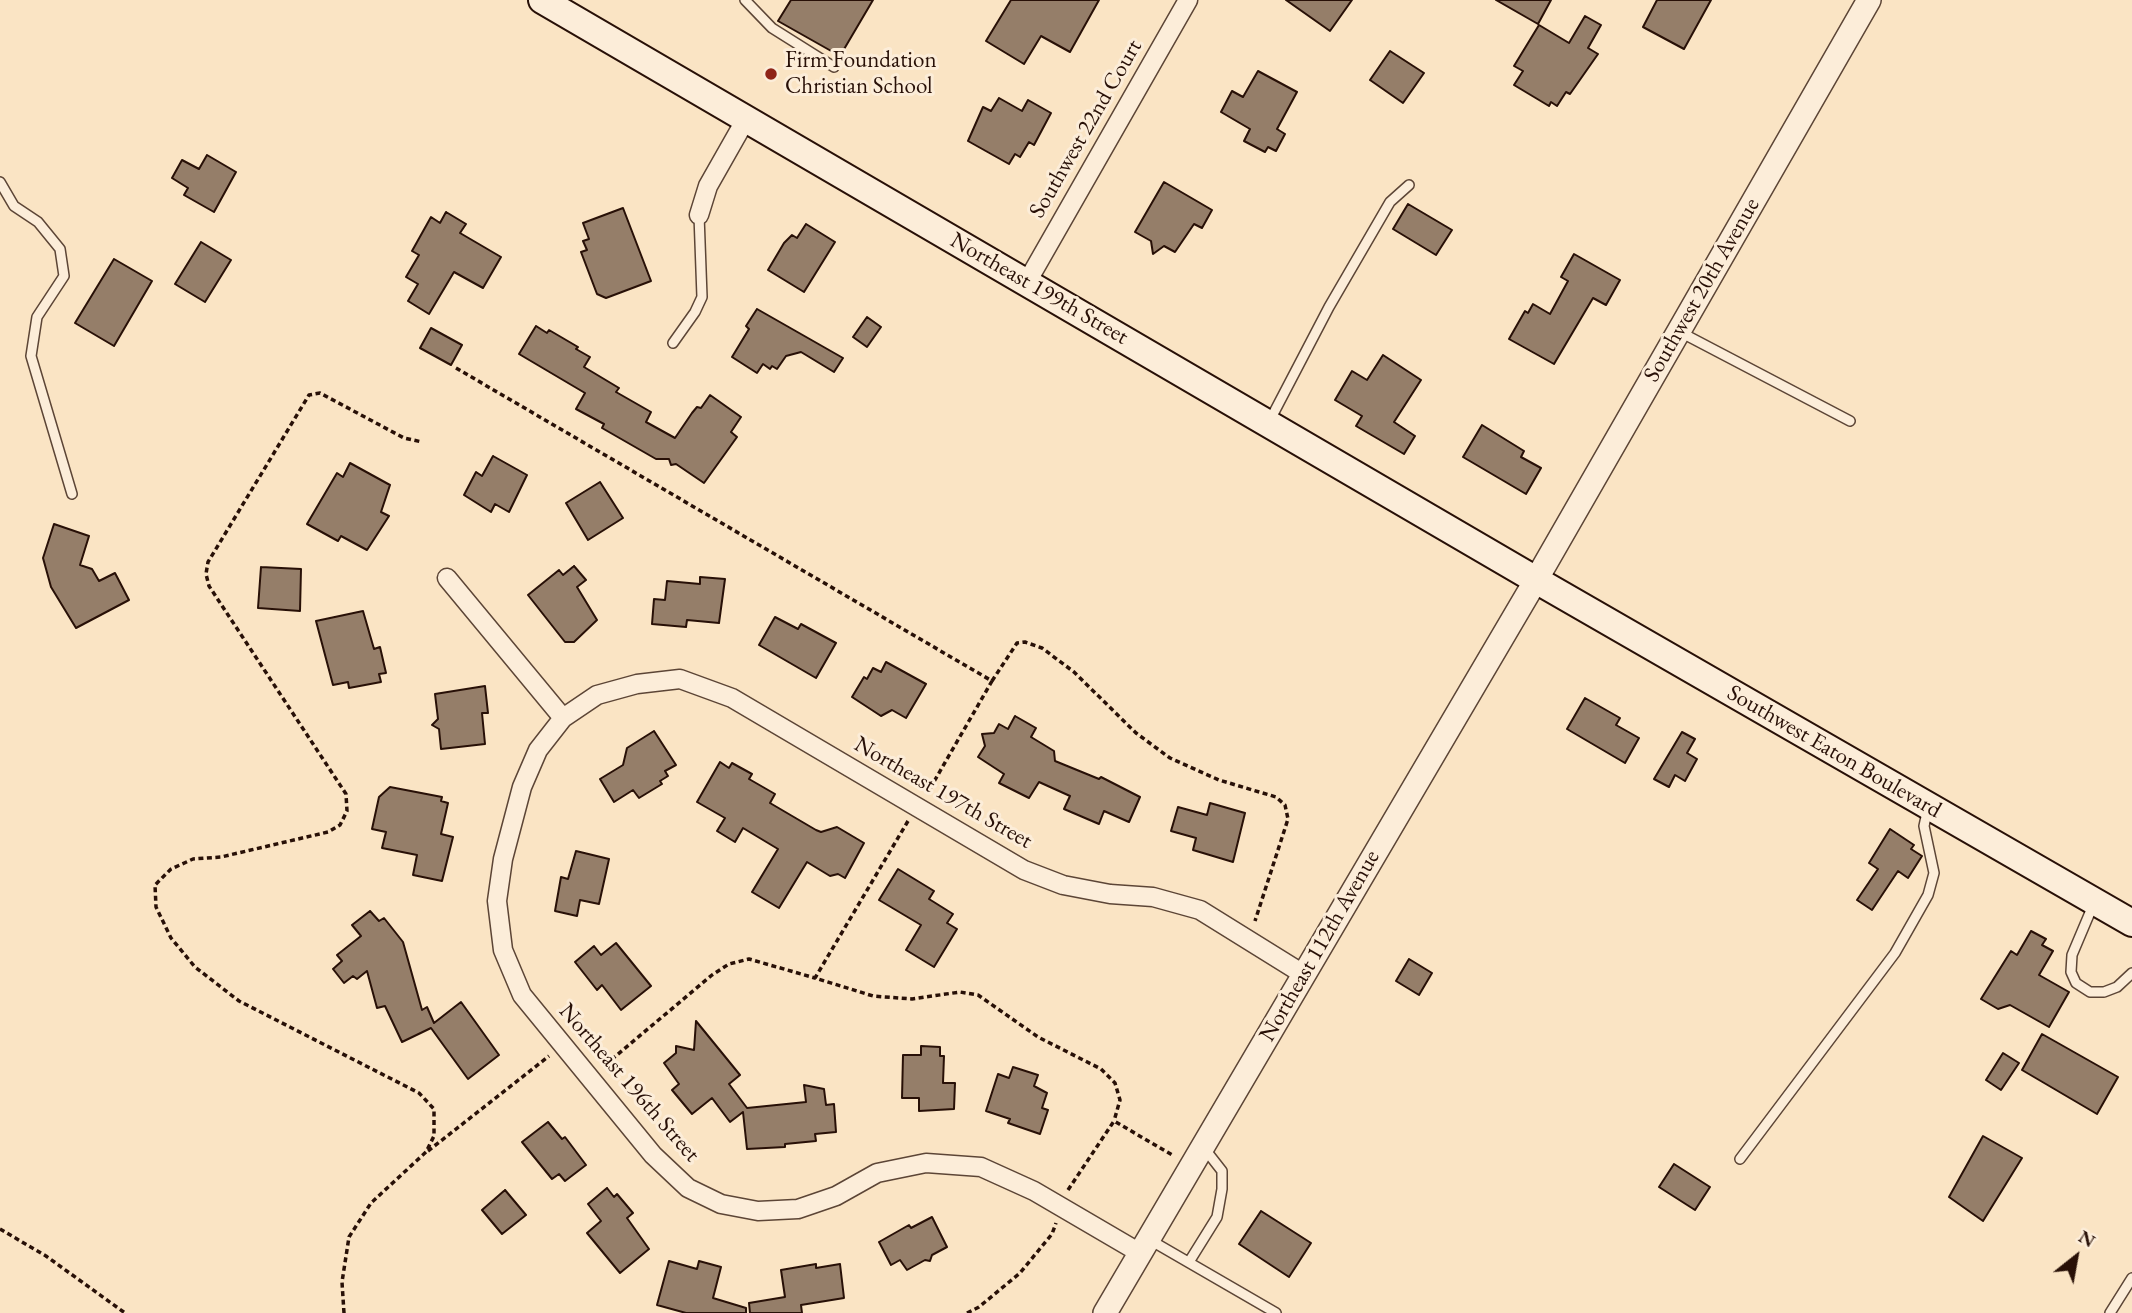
<!DOCTYPE html>
<style>
body{margin:0}
#map{position:relative;width:2132px;height:1313px;overflow:hidden;background:#fae4c4;font-family:"EB Garamond",serif}
canvas{display:block}
.north{position:absolute;left:2041px;top:1222px;width:70px;height:70px;-webkit-text-stroke:5px #fcedd9;paint-order:stroke;rotate:31deg;font-size:19px;font-weight:700;line-height:28px;text-align:center;color:#281007}
.north::after{content:'';display:block;margin:auto;width:24px;height:32px;background:#281007;clip-path:polygon(50% 0,100% 100%,50% 72%,0 100%)}
</style>
<div id="map">
<canvas width="2132" height="1313"></canvas>
<div class="north">N</div>
</div>
<script>
const ctx = document.querySelector('canvas').getContext('2d');
ctx.lineJoin = 'round';
function fill(path, color) { ctx.fillStyle = color; ctx.fill(path, 'evenodd'); }
const toPath = rows => new Path2D(rows.map(r => 'M' + r).join(''));
function trace(path, color, width, dash) { ctx.strokeStyle = color; ctx.lineWidth = width; ctx.lineCap = dash ? 'butt' : 'round'; ctx.setLineDash(dash || []); ctx.stroke(path); }
function write(font, color, halo, rows, align = 'center') {
  ctx.font = font + ' "EB Garamond",serif'; ctx.lineWidth = 6; ctx.setLineDash([]); ctx.textBaseline = 'middle'; ctx.strokeStyle = halo; ctx.fillStyle = color; for (const [text, x, y, turn = 0] of rows) {
    ctx.save(); ctx.translate(x, y); ctx.rotate((+turn || 0) * Math.PI / 180); ctx.textAlign = isNaN(turn) ? turn : align; if (halo) ctx.strokeText(text, 0, 0); ctx.fillText(text, 0, 0); ctx.restore();
  }
}
const building = toPath([
 [791,0,873,0,840,56,778,21,791,0],
 [1011,0,1099,0,1070,52,1041,36,1024,64,986,41,1011,0],
 [1286,0,1352,0,1330,31,1286,0],
 [1496,0,1551,0,1538,24,1496,0],
 [1657,0,1711,0,1684,49,1643,27,1657,0],
 [1585,16,1601,25,1588,48,1598,54,1570,94,1566,92,1557,106,1551,102,1549,106,1514,85,1523,71,1514,66,1539,25,1569,43,1585,16],
 [1390,51,1424,73,1403,103,1370,80,1390,51],
 [1258,71,1297,92,1277,129,1285,134,1276,151,1268,147,1265,152,1244,141,1250,129,1221,112,1232,91,1243,97,1258,71],
 [999,98,1022,111,1028,100,1051,113,1034,145,1029,142,1020,157,1015,154,1009,164,968,141,983,107,991,111,999,98],
 [207,155,236,172,214,212,184,195,188,188,172,178,182,160,199,169,207,155],
 [1164,182,1212,210,1202,228,1194,224,1175,252,1164,246,1153,254,1151,241,1135,232,1164,182],
 [1408,204,1452,230,1436,255,1393,229,1408,204],
 [623,208,651,281,606,298,597,294,581,252,587,250,583,241,589,239,583,223,623,208],
 [446,212,466,224,460,233,501,257,483,288,454,272,429,314,408,301,418,284,406,277,419,255,412,251,431,217,440,223,446,212],
 [806,224,835,242,804,292,768,270,784,243,792,235,797,238,806,224],
 [201,242,231,260,205,302,175,284,201,242],
 [1574,254,1620,280,1606,305,1593,298,1554,364,1509,339,1525,311,1528,313,1533,304,1550,314,1568,281,1561,277,1574,254],
 [114,259,152,281,114,346,75,323,114,259],
 [757,309,843,358,834,372,801,352,786,356,777,369,772,366,770,369,763,364,757,373,732,357,749,329,746,326,757,309],
 [867,317,881,327,867,347,853,337,867,317],
 [536,326,547,333,549,330,578,347,576,349,590,357,584,367,619,388,616,392,651,412,646,422,675,438,692,413,697,407,701,408,710,395,741,417,731,432,737,437,704,483,676,464,671,465,669,459,656,459,602,428,604,424,576,409,585,393,519,354,536,326],
 [431,328,462,345,451,365,420,348,431,328],
 [1383,355,1421,380,1394,422,1415,436,1404,454,1356,426,1362,416,1335,400,1352,371,1367,380,1383,355],
 [1482,425,1524,451,1521,457,1541,468,1526,494,1463,457,1482,425],
 [493,456,527,475,509,512,495,504,491,512,464,495,476,472,482,476,493,456],
 [350,463,390,485,381,512,389,516,367,550,341,536,338,541,307,524,337,473,343,477,350,463],
 [600,482,623,518,588,540,566,503,600,482],
 [54,524,89,536,80,565,92,569,99,581,115,573,129,600,76,628,51,587,43,558,54,524],
 [574,566,586,580,577,587,597,620,574,642,565,642,528,595,559,570,563,575,574,566],
 [261,567,301,569,300,611,258,608,261,567],
 [700,577,725,579,719,623,687,620,686,627,652,624,654,599,665,600,667,581,700,584,700,577],
 [363,611,374,649,380,647,386,673,379,674,381,682,349,688,348,682,333,685,316,621,363,611],
 [775,617,798,629,801,624,836,643,816,678,759,645,775,617],
 [886,662,926,684,906,718,892,710,881,716,852,697,864,677,867,679,873,668,881,672,886,662],
 [485,686,488,713,482,713,485,744,441,749,439,729,432,725,438,719,435,694,485,686],
 [1585,698,1620,718,1616,725,1639,738,1625,763,1567,729,1585,698],
 [1015,716,1036,728,1031,737,1054,751,1055,761,1099,779,1101,777,1140,797,1129,822,1104,811,1099,824,1064,809,1070,796,1039,782,1029,798,999,783,1004,774,978,757,985,746,982,734,994,733,999,724,1008,729,1015,716],
 [654,731,676,765,665,771,668,776,660,781,662,784,639,798,633,790,614,802,600,779,623,765,627,748,654,731],
 [1682,732,1695,739,1687,753,1697,759,1685,781,1675,775,1669,787,1654,779,1682,732],
 [720,762,729,768,732,763,752,774,749,779,775,794,770,803,816,830,821,832,837,827,864,843,845,878,838,874,830,876,807,862,779,908,752,892,778,849,743,828,735,842,717,831,725,818,697,802,720,762],
 [390,787,442,797,441,801,448,803,441,834,453,837,442,881,413,875,417,855,382,848,386,832,372,829,379,797,390,787],
 [1210,803,1245,813,1233,862,1193,850,1196,838,1171,831,1178,807,1207,815,1210,803],
 [1890,829,1914,845,1911,849,1922,856,1908,878,1898,871,1872,910,1857,900,1878,869,1869,863,1890,829],
 [576,851,609,859,599,904,580,900,577,916,555,911,561,877,568,879,576,851],
 [898,869,934,891,929,899,953,914,947,923,957,929,934,967,906,950,921,925,879,900,898,869],
 [370,911,379,921,384,918,403,942,422,1010,427,1007,434,1023,461,1002,499,1055,468,1079,431,1028,402,1042,385,1006,377,1008,367,971,357,979,353,976,344,983,333,969,342,961,337,955,361,936,352,925,370,911],
 [2031,931,2046,939,2042,945,2053,951,2039,975,2069,992,2049,1027,2010,1005,1998,1009,1981,999,2011,951,2017,955,2031,931],
 [616,943,651,986,621,1010,602,985,597,990,575,962,594,946,601,955,616,943],
 [1409,959,1432,973,1419,995,1396,981,1409,959],
 [696,1021,740,1075,729,1084,747,1108,806,1102,804,1085,824,1089,826,1105,834,1104,836,1132,815,1134,816,1141,785,1144,785,1147,747,1149,743,1112,730,1122,712,1098,692,1114,672,1090,679,1084,664,1063,676,1053,676,1046,694,1050,696,1021],
 [2042,1034,2118,1077,2097,1114,2022,1070,2042,1034],
 [921,1046,940,1047,940,1056,944,1056,943,1083,955,1083,954,1109,919,1111,919,1098,902,1098,903,1055,921,1055,921,1046],
 [2003,1053,2019,1063,2001,1090,1986,1080,2003,1053],
 [1013,1067,1038,1075,1034,1086,1047,1093,1042,1108,1048,1110,1040,1134,1008,1123,1010,1119,986,1111,998,1074,1009,1078,1013,1067],
 [548,1122,562,1139,565,1137,586,1165,565,1181,559,1174,552,1179,522,1142,548,1122],
 [1983,1136,2022,1158,1983,1221,1949,1197,1983,1136],
 [1674,1164,1710,1187,1695,1210,1659,1187,1674,1164],
 [607,1188,614,1197,617,1194,633,1213,627,1218,649,1249,620,1273,587,1233,601,1221,588,1204,607,1188],
 [505,1190,526,1215,502,1234,482,1210,505,1190],
 [1261,1211,1311,1243,1289,1277,1239,1244,1261,1211],
 [932,1217,947,1247,932,1255,930,1261,925,1260,907,1270,900,1260,891,1265,879,1242,909,1225,911,1228,932,1217],
 [669,1261,697,1269,699,1261,721,1267,713,1298,746,1308,746,1313,686,1313,657,1305,669,1261],
 [816,1264,816,1268,840,1264,844,1298,801,1305,802,1313,750,1313,749,1303,785,1297,781,1270,816,1264]
]);
const path = toPath([
 [456,368,992,681,928,792],
 [992,681,1017,643,1025,642,1042,648,1074,672,1136,733,1170,758,1219,780,1276,797,1285,805,1288,819,1255,921],
 [908,821,815,978,873,996,912,999,960,992,978,995,1038,1037,1101,1069,1115,1083,1120,1100,1114,1121],
 [605,1065,712,975,729,964,749,959,815,978],
 [428,1151,549,1056],
 [1068,1190,1114,1121,1174,1156],
 [0,1229,46,1256,125,1313],
 [344,1313,342,1282,349,1237,371,1203,426,1152,434,1136,434,1109,419,1093,239,1001,195,967,171,938,156,907,155,885,171,869,193,859,221,857,328,832,340,825,347,811,346,794,209,586,206,574,208,562,309,395,320,393,404,438,422,442],
 [967,1313,979,1307,1020,1273,1052,1234,1056,1223]
]);
const service = toPath([
 [745,0,772,28,834,67],
 [0,182,14,206,38,222,60,249,64,276,37,317,31,356,72,494],
 [1680,332,1850,421],
 [673,343,695,312,702,297,699,215],
 [1269,422,1329,307,1390,202,1409,185],
 [2094,903,2072,955,2071,972,2076,983,2090,992,2104,992,2117,987,2132,973],
 [1740,1159,1895,953,1928,895,1934,873,1924,826,1928,808],
 [1150,1240,1276,1313],
 [1189,1262,1217,1217,1222,1189,1222,1171,1204,1148],
 [2110,1313,2132,1278]
]);
const minor = toPath([
 [699,215,708,186,746,119],
 [1027,282,1188,0],
 [447,578,563,718],
 [1140,1253,1034,1191,981,1167,926,1163,877,1173,836,1196,798,1209,758,1211,721,1204,688,1188,653,1155,522,995,503,950,497,901,503,859,522,787,538,750,563,718,597,695,637,684,680,679,732,698,1024,870,1063,885,1110,894,1153,897,1200,910,1303,974]
]);
const tertiary = toPath([
 [1105,1313,1536,580,1869,0]
]);
const secondary = toPath([
 [542,0,1536,580,2132,923]
]);
const markers = [
 [771,74,7,"#8f2418"]
];
const poiNames = [
 ["Firm Foundation",785,61],
 ["Christian School",785,87]
];
const streetNames = [
 ["Southwest 22nd Court",1086,129,-60],
 ["Northeast 199th Street",1039,289,30],
 ["Southwest 20th Avenue",1702,290,-60],
 ["Southwest Eaton Boulevard",1834,752,30],
 ["Northeast 197th Street",943,793,30],
 ["Northeast 112th Avenue",1320,946,-60],
 ["Northeast 196th Street",629,1083,49]
];
fill(building, '#957e69');
trace(building, '#281007', 2);
trace(service, '#5c4536', 12);
trace(minor, '#5c4536', 21);
trace(tertiary, '#5c4536', 26);
trace(secondary, '#281007', 30);
trace(path, '#281007', 3.5, [5, 3.5]);
trace(service, '#fcedd9', 9);
trace(minor, '#fcedd9', 18);
trace(tertiary, '#fcedd9', 23);
trace(secondary, '#fcedd9', 26);
for (const [x, y, r, color] of markers) { const dot = new Path2D(); dot.arc(x, y, r, 0, 2 * Math.PI); ctx.fillStyle = color; ctx.fill(dot); trace(dot, '#fcedd9', 2.5); }
write('23px', '#281007', '#fcedd9', poiNames, 'left');
write('23px', '#281007', '#fcedd9', streetNames);
</script>
